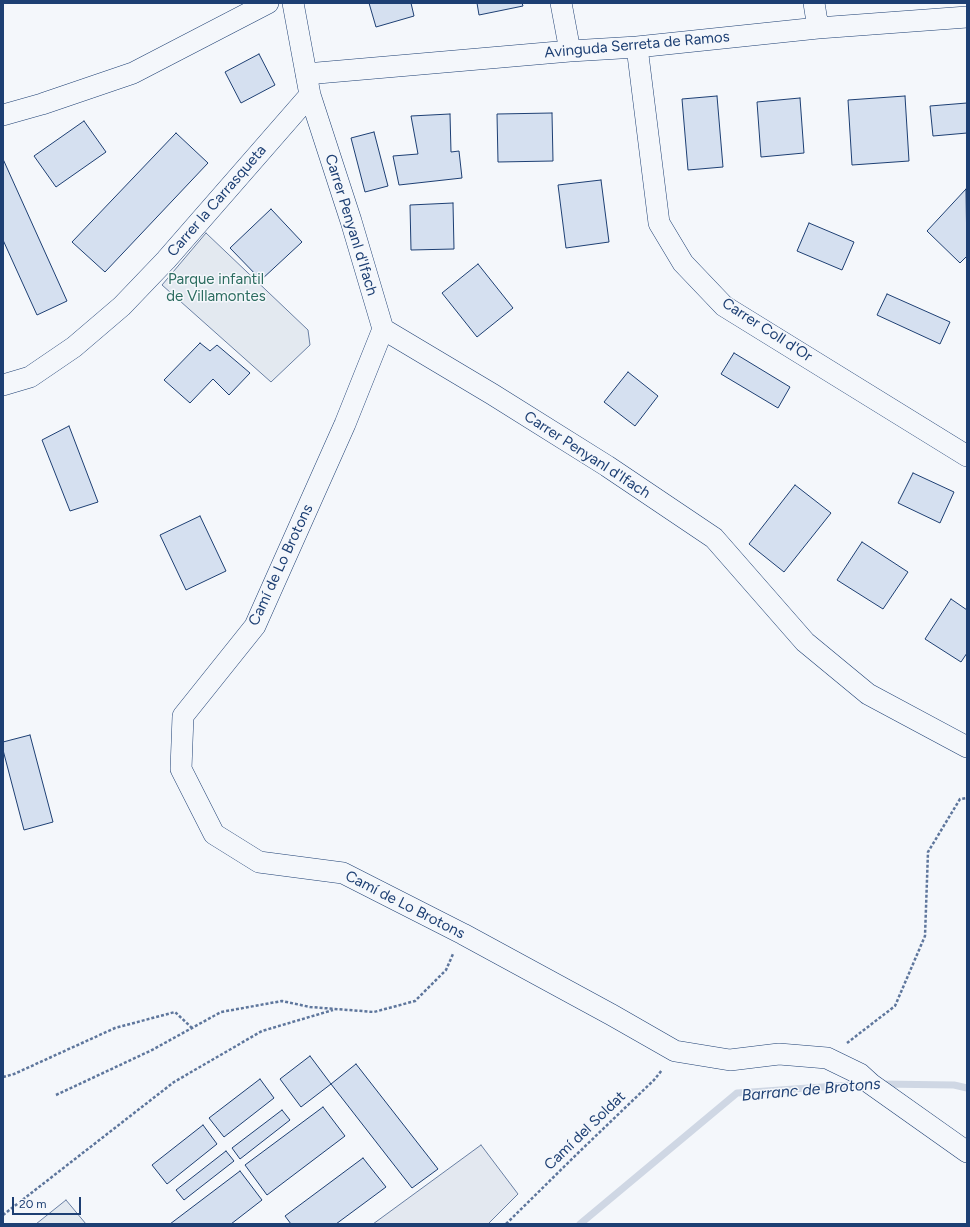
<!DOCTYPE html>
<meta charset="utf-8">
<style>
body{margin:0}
#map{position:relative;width:970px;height:1227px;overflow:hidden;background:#f4f7fb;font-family:Figtree,sans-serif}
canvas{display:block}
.frame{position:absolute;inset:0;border:4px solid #1d3f73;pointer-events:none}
.scale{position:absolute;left:12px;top:1197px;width:69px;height:18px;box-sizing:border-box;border:2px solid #1d3f73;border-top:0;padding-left:5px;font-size:12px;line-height:14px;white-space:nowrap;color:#1d3f73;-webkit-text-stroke:3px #f4f7fb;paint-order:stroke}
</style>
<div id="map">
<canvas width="970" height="1227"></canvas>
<div class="frame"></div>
<div class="scale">20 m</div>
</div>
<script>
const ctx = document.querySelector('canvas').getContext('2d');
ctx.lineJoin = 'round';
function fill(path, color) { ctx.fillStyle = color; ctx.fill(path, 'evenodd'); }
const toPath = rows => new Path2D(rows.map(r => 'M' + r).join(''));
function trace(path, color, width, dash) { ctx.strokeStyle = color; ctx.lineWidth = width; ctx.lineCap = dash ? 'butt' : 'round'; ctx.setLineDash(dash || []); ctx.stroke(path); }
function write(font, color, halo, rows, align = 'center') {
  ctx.font = font + ' Figtree,sans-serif'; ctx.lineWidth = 3; ctx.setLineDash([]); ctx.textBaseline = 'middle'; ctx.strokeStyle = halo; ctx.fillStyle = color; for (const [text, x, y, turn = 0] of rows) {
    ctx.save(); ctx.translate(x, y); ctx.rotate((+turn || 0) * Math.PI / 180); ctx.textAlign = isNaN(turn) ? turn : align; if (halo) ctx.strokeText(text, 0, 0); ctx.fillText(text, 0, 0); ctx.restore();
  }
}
const green = toPath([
 [206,233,308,330,310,345,271,382,162,285,206,233],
 [66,1200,86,1224,36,1224,66,1200]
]);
const parking = toPath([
 [481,1145,518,1194,488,1224,373,1224,481,1145]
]);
const stream = toPath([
 [880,1084,954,1085,967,1088],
 [580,1224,737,1093,865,1084]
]);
const building = toPath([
 [369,3,411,3,414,16,376,27,369,3],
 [477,3,522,3,523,6,479,15,477,3],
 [259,54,275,85,241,103,225,72,259,54],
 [717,96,723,167,688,170,682,99,717,96],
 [905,96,909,161,852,165,848,100,905,96],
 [800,98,804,153,761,157,757,102,800,98],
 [967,103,967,133,933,136,930,106,967,103],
 [552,113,553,161,498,162,497,114,552,113],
 [450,114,451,152,459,151,462,178,399,185,393,156,418,154,411,116,450,114],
 [84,121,106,152,56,187,34,156,84,121],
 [374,132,388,186,365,192,351,138,374,132],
 [176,133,208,163,105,272,72,242,176,133],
 [3,159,67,301,37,315,3,240,3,159],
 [601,180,609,242,566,248,558,185,601,180],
 [966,189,967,256,960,263,927,231,966,189],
 [453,203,454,249,411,250,410,205,453,203],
 [271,209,302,242,261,280,230,248,271,209],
 [809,223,854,242,842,270,797,251,809,223],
 [478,264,513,308,477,337,442,293,478,264],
 [887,294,950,322,940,344,877,315,887,294],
 [200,343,210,351,217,345,250,373,229,395,213,379,190,403,164,380,200,343],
 [734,353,790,387,778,408,721,374,734,353],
 [628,372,658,396,635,426,604,402,628,372],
 [69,426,98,502,70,511,42,440,69,426],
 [913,473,954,492,940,523,898,503,913,473],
 [795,485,831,513,784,572,749,544,795,485],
 [200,516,226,571,186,590,160,535,200,516],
 [862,542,908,572,883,609,837,580,862,542],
 [951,599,967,610,967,653,961,662,925,639,951,599],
 [30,735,53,822,24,830,3,750,3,742,30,735],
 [310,1056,331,1084,301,1107,280,1079,310,1056],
 [356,1064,438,1169,412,1188,331,1084,356,1064],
 [260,1079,274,1098,224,1137,209,1118,260,1079],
 [323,1107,345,1136,267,1195,245,1165,323,1107],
 [282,1110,290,1120,240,1159,232,1148,282,1110],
 [203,1125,217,1144,167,1184,152,1165,203,1125],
 [226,1151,234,1161,184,1200,176,1190,226,1151],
 [363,1158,386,1187,336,1224,291,1224,285,1216,363,1158],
 [240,1171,262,1200,231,1224,170,1224,240,1171]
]);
const path = toPath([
 [847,1043,895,1006,925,936,928,852,960,799,967,798],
 [3,1077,14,1074,115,1028,175,1012,192,1028],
 [56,1095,152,1050,221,1012,282,1001,310,1007,374,1012,415,1001,446,970,453,954],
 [3,1215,174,1082,262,1031,333,1010],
 [506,1224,578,1153,654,1080,662,1070]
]);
const minor = toPath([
 [293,3,310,95,351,221,383,329,492,394,607,466,714,538,805,642,868,694,967,747],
 [561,3,570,51],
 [814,3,818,28],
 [637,47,659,223,683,263,724,306,967,456],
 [306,74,570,51,637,47,818,28,967,17],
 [3,115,42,104,133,73,268,3],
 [383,329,345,424,255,626,183,716,181,769,214,834,259,862,343,873,463,934,612,1015,675,1051,730,1060,779,1054,827,1058,860,1074,871,1084,967,1152],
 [3,385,30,377,74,347,122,306,166,260,310,95]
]);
const streetNames = [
 ["Avinguda Serreta de Ramos",637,45,-5],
 ["Carrer la Carrasqueta",217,201,-49],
 ["Carrer Penyanl d'Ifach",351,225,73],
 ["Carrer Coll d'Or",767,330,33],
 ["Carrer Penyanl d'Ifach",587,455,33],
 ["Camí de Lo Brotons",281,565,-65],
 ["Camí de Lo Brotons",405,905,27],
 ["Camí del Soldat",585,1131,-44]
];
const parkNames = [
 ["Parque infantil",216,280],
 ["de Villamontes",216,297]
];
const waterNames = [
 ["Barranc de Brotons",811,1090,-5]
];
fill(green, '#e3e9f0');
trace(green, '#687fa3', 1);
fill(parking, '#e3e8f0');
trace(parking, '#687fa3', 1);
trace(stream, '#cfd7e4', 7);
fill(building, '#d5e0f0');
trace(building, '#1d3f73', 1);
trace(minor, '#1d3f73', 22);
trace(path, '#5e769c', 2.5, [3, 2]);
trace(minor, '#f4f7fb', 21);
write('15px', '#1d3f73', '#f4f7fb', streetNames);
write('15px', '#2c6c60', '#f4f7fb', parkNames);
write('italic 16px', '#1d3f73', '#f4f7fb', waterNames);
</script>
